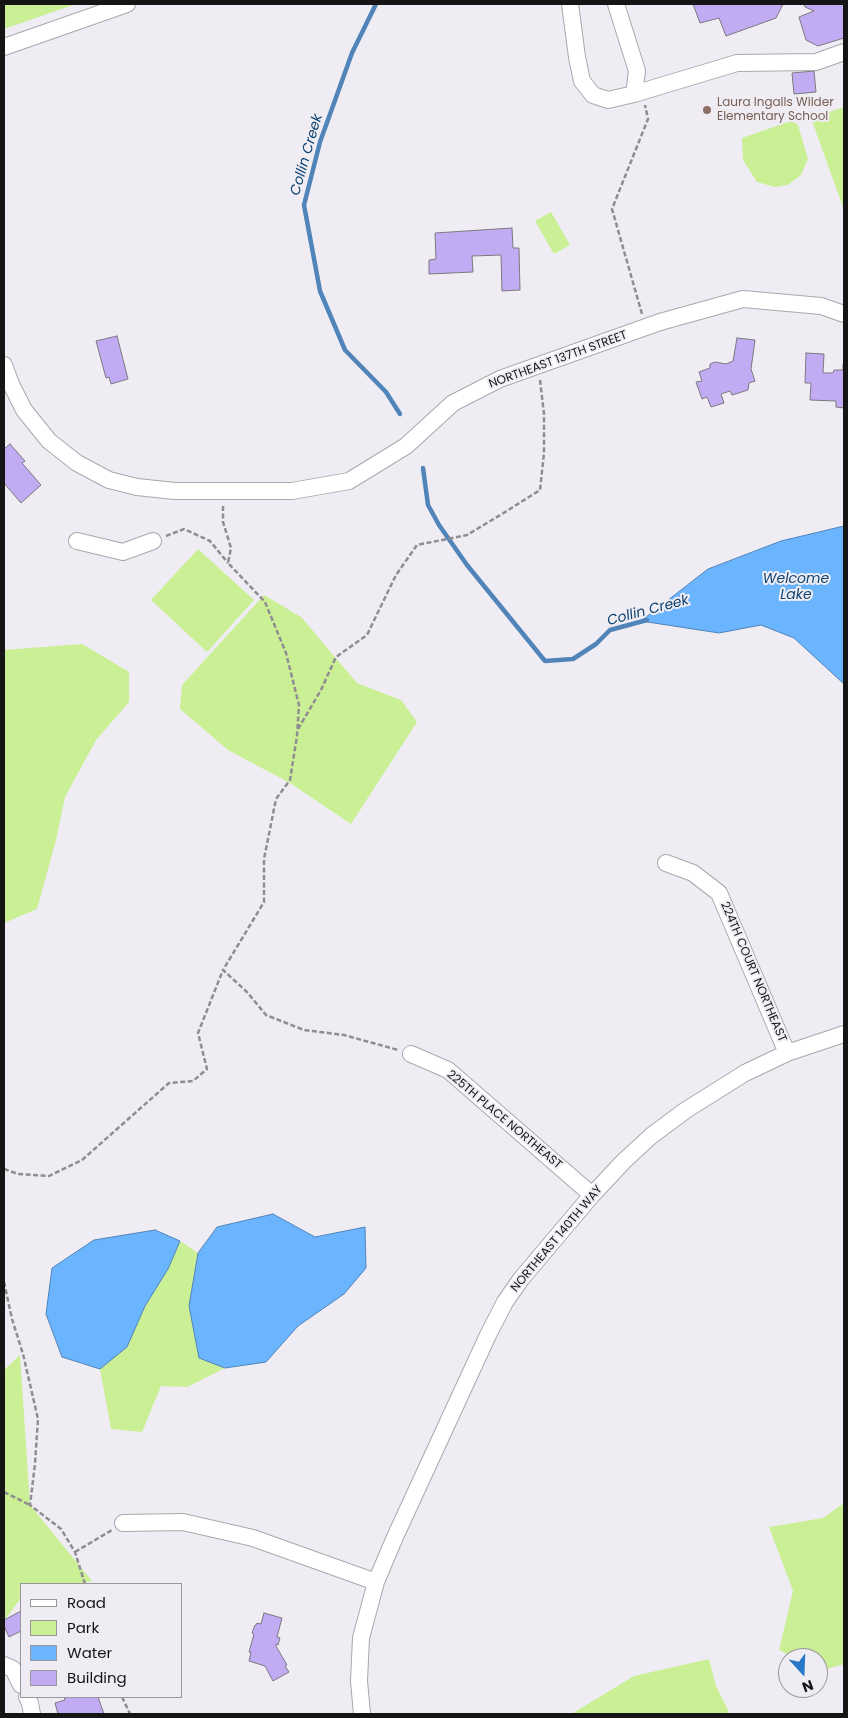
<!DOCTYPE html>
<style>
body{margin:0}
#map{position:relative;width:848px;height:1718px;overflow:hidden;background:#efedf3;font-family:Poppins,sans-serif}
canvas{display:block}
.frame{position:absolute;inset:0;border:5px solid #151516;pointer-events:none}
.legend{position:absolute;left:20px;top:1583px;width:162px;height:115px;box-sizing:border-box;background:#efedf3;border:1px solid #98979b;margin:0;padding:6px 9px;list-style:none;font-size:15px;color:#151516}
.legend li{display:flex;align-items:center;gap:10px;height:25px}
.legend b{width:25px;border:1px solid #98979b}
.north{position:absolute;left:778px;top:1648px;width:50px;height:50px;box-sizing:border-box;background:#efedf3;border:1px solid #98979b;border-radius:50%;rotate:160deg;font-size:14px;font-weight:700;line-height:20px;text-align:center;color:#151516}
.north::after{content:'';display:block;margin:auto;width:18px;height:22px;background:#2978c7;clip-path:polygon(50% 0,100% 100%,50% 72%,0 100%)}
</style>
<div id="map">
<canvas width="848" height="1718"></canvas>
<div class="frame"></div>
<ul class="legend">
<li><b style="height:6px;background:#fff"></b>Road</li>
<li><b style="height:14px;background:#caef94"></b>Park</li>
<li><b style="height:14px;background:#6bb4fe"></b>Water</li>
<li><b style="height:14px;background:#c1acf4"></b>Building</li>
</ul>
<div class="north">N</div>
</div>
<script>
const ctx = document.querySelector('canvas').getContext('2d');
ctx.lineJoin = 'round';
function fill(path, color) { ctx.fillStyle = color; ctx.fill(path, 'evenodd'); }
const toPath = rows => new Path2D(rows.map(r => 'M' + r).join(''));
function trace(path, color, width, dash) { ctx.strokeStyle = color; ctx.lineWidth = width; ctx.lineCap = dash ? 'butt' : 'round'; ctx.setLineDash(dash || []); ctx.stroke(path); }
function write(font, color, halo, rows, align = 'center') {
  ctx.font = font + ' Poppins,sans-serif'; ctx.lineWidth = 4; ctx.setLineDash([]); ctx.textBaseline = 'middle'; ctx.strokeStyle = halo; ctx.fillStyle = color; for (const [text, x, y, turn = 0] of rows) {
    ctx.save(); ctx.translate(x, y); ctx.rotate((+turn || 0) * Math.PI / 180); ctx.textAlign = isNaN(turn) ? turn : align; if (halo) ctx.strokeText(text, 0, 0); ctx.fillText(text, 0, 0); ctx.restore();
  }
}
const green = toPath([
 [4,4,76,4,4,29],
 [844,107,844,210,811,118],
 [791,121,798,125,808,159,801,175,788,185,775,187,757,182,743,160,742,138],
 [551,212,570,245,554,254,535,221],
 [198,549,254,600,207,652,151,600],
 [264,595,301,617,357,683,401,700,417,722,351,824,290,783,228,750,180,709,182,685],
 [82,644,129,672,129,702,96,740,65,797,56,840,37,909,4,923,4,650],
 [180,1241,198,1253,189,1306,199,1358,225,1368,187,1387,161,1386,142,1432,111,1429,100,1369,127,1347,145,1306,168,1269],
 [20,1355,30,1505,92,1581,79,1584,21,1584,21,1598,4,1621,4,1370],
 [844,1503,844,1664,820,1671,818,1670,818,1658,795,1658,779,1650,793,1591,769,1527,823,1518],
 [709,1659,716,1686,730,1714,574,1714,573,1713,634,1676]
]);
const water = toPath([
 [844,526,844,684,794,638,761,625,719,633,641,621,708,569,781,541,844,526],
 [273,1214,315,1237,365,1227,366,1268,344,1294,298,1326,266,1362,225,1368,199,1358,189,1306,198,1253,217,1227,273,1214],
 [155,1230,180,1241,168,1269,145,1306,127,1347,100,1369,62,1357,46,1314,52,1268,94,1240,155,1230]
]);
const stream = toPath([
 [376,4,352,53,320,142,304,205,320,291,345,350,386,392,400,414],
 [423,468,428,505,439,525,467,565,545,661,573,659,596,644,610,630,647,620]
]);
const building = toPath([
 [693,4,783,4,776,18,726,36,719,18,700,23,693,4],
 [804,4,844,4,844,38,818,46,806,40,799,17,814,11,805,7,804,4],
 [814,71,816,92,794,94,792,73,814,71],
 [512,228,513,248,519,248,520,290,502,291,501,255,472,256,473,272,429,274,429,260,436,259,435,233,512,228],
 [117,336,128,379,111,384,109,377,106,378,96,341,117,336],
 [737,338,755,340,751,369,755,381,749,383,748,390,732,395,730,391,721,394,724,403,711,407,707,397,702,399,696,382,702,381,699,372,710,368,710,364,715,362,726,364,733,361,737,338],
 [806,353,824,354,823,373,833,373,834,370,843,370,843,364,844,364,844,408,836,407,836,401,810,400,811,383,805,383,806,353],
 [10,444,25,461,22,463,41,485,21,503,4,483,4,449,10,444],
 [21,1611,21,1631,9,1637,4,1626,4,1620,21,1611],
 [264,1613,282,1618,277,1637,280,1638,278,1645,276,1644,276,1646,287,1665,285,1666,289,1672,273,1681,265,1666,249,1661,251,1652,249,1652,254,1634,252,1633,255,1625,256,1625,257,1623,261,1624,264,1613],
 [64,1697,98,1697,104,1714,58,1714,55,1703,65,1700,64,1697]
]);
const path = toPath([
 [642,314,612,209,648,119,645,105],
 [223,506,223,522,231,548,228,563,265,602,286,653,299,705,297,736,290,780,276,799,264,859,264,902,223,970,247,992,266,1015,304,1030,344,1035,398,1050],
 [166,536,184,529,210,541,228,563],
 [298,729,321,690,336,657,367,635,396,575,417,545,467,535,502,514,540,490,544,453,544,414,540,380],
 [4,1169,18,1174,49,1176,82,1160,169,1083,193,1081,207,1069,198,1033,223,970],
 [4,1282,12,1319,23,1354,38,1419,35,1464,30,1505,61,1529,75,1552,85,1584],
 [4,1492,30,1505],
 [75,1552,112,1530],
 [122,1697,130,1714]
]);
const minor = toPath([
 [570,4,577,57,582,81,593,95,608,100,634,94,737,63,816,62,844,52],
 [616,4,637,71,634,94],
 [4,47,127,4],
 [4,365,11,384,24,410,49,441,77,463,109,480,137,487,175,491,292,491,349,481,406,446,453,403,500,379,660,322,743,299,821,306,844,314],
 [77,541,123,552,153,541],
 [666,863,693,873,719,893,787,1053],
 [411,1054,448,1070,592,1195],
 [123,1523,183,1522,253,1538,376,1582],
 [4,1665,13,1669,21,1685],
 [27,1697,30,1703,32,1714],
 [362,1714,359,1681,361,1638,376,1582,395,1537,488,1335,505,1302,521,1279,592,1195,624,1161,651,1136,686,1110,745,1073,787,1053,844,1034]
]);
const markers = [
 [707,110,5,"#8d6e63"]
];
const educationNames = [
 ["Laura Ingalls Wilder",717,103],
 ["Elementary School",717,117]
];
const streetNames = [
 ["NORTHEAST 137TH STREET",558,360,-20],
 ["224TH COURT NORTHEAST",753,972,67],
 ["225TH PLACE NORTHEAST",504,1120,40],
 ["NORTHEAST 140TH WAY",557,1239,-50]
];
const waterNames = [
 ["Collin Creek",307,155,-74],
 ["Welcome",796,579],
 ["Lake",796,595],
 ["Collin Creek",648,611,-15]
];
fill(green, '#caef94');
fill(water, '#6bb4fe');
trace(water, '#5184b8', 1);
trace(stream, '#5184b8', 4.5);
fill(building, '#c1acf4');
trace(building, '#7a797e', 1);
trace(minor, '#a9a8ad', 18);
trace(path, '#8f8d91', 2.5, [5, 2.5]);
trace(minor, '#fff', 16);
for (const [x, y, r, color] of markers) { const dot = new Path2D(); dot.arc(x, y, r, 0, 2 * Math.PI); ctx.fillStyle = color; ctx.fill(dot); trace(dot, '#efedf3', 2); }
write('12px', '#785e54', '#efedf3', educationNames, 'left');
write('12px', '#151516', '#efedf3', streetNames);
write('italic 14px', '#0f4472', '#efedf3', waterNames);
</script>
